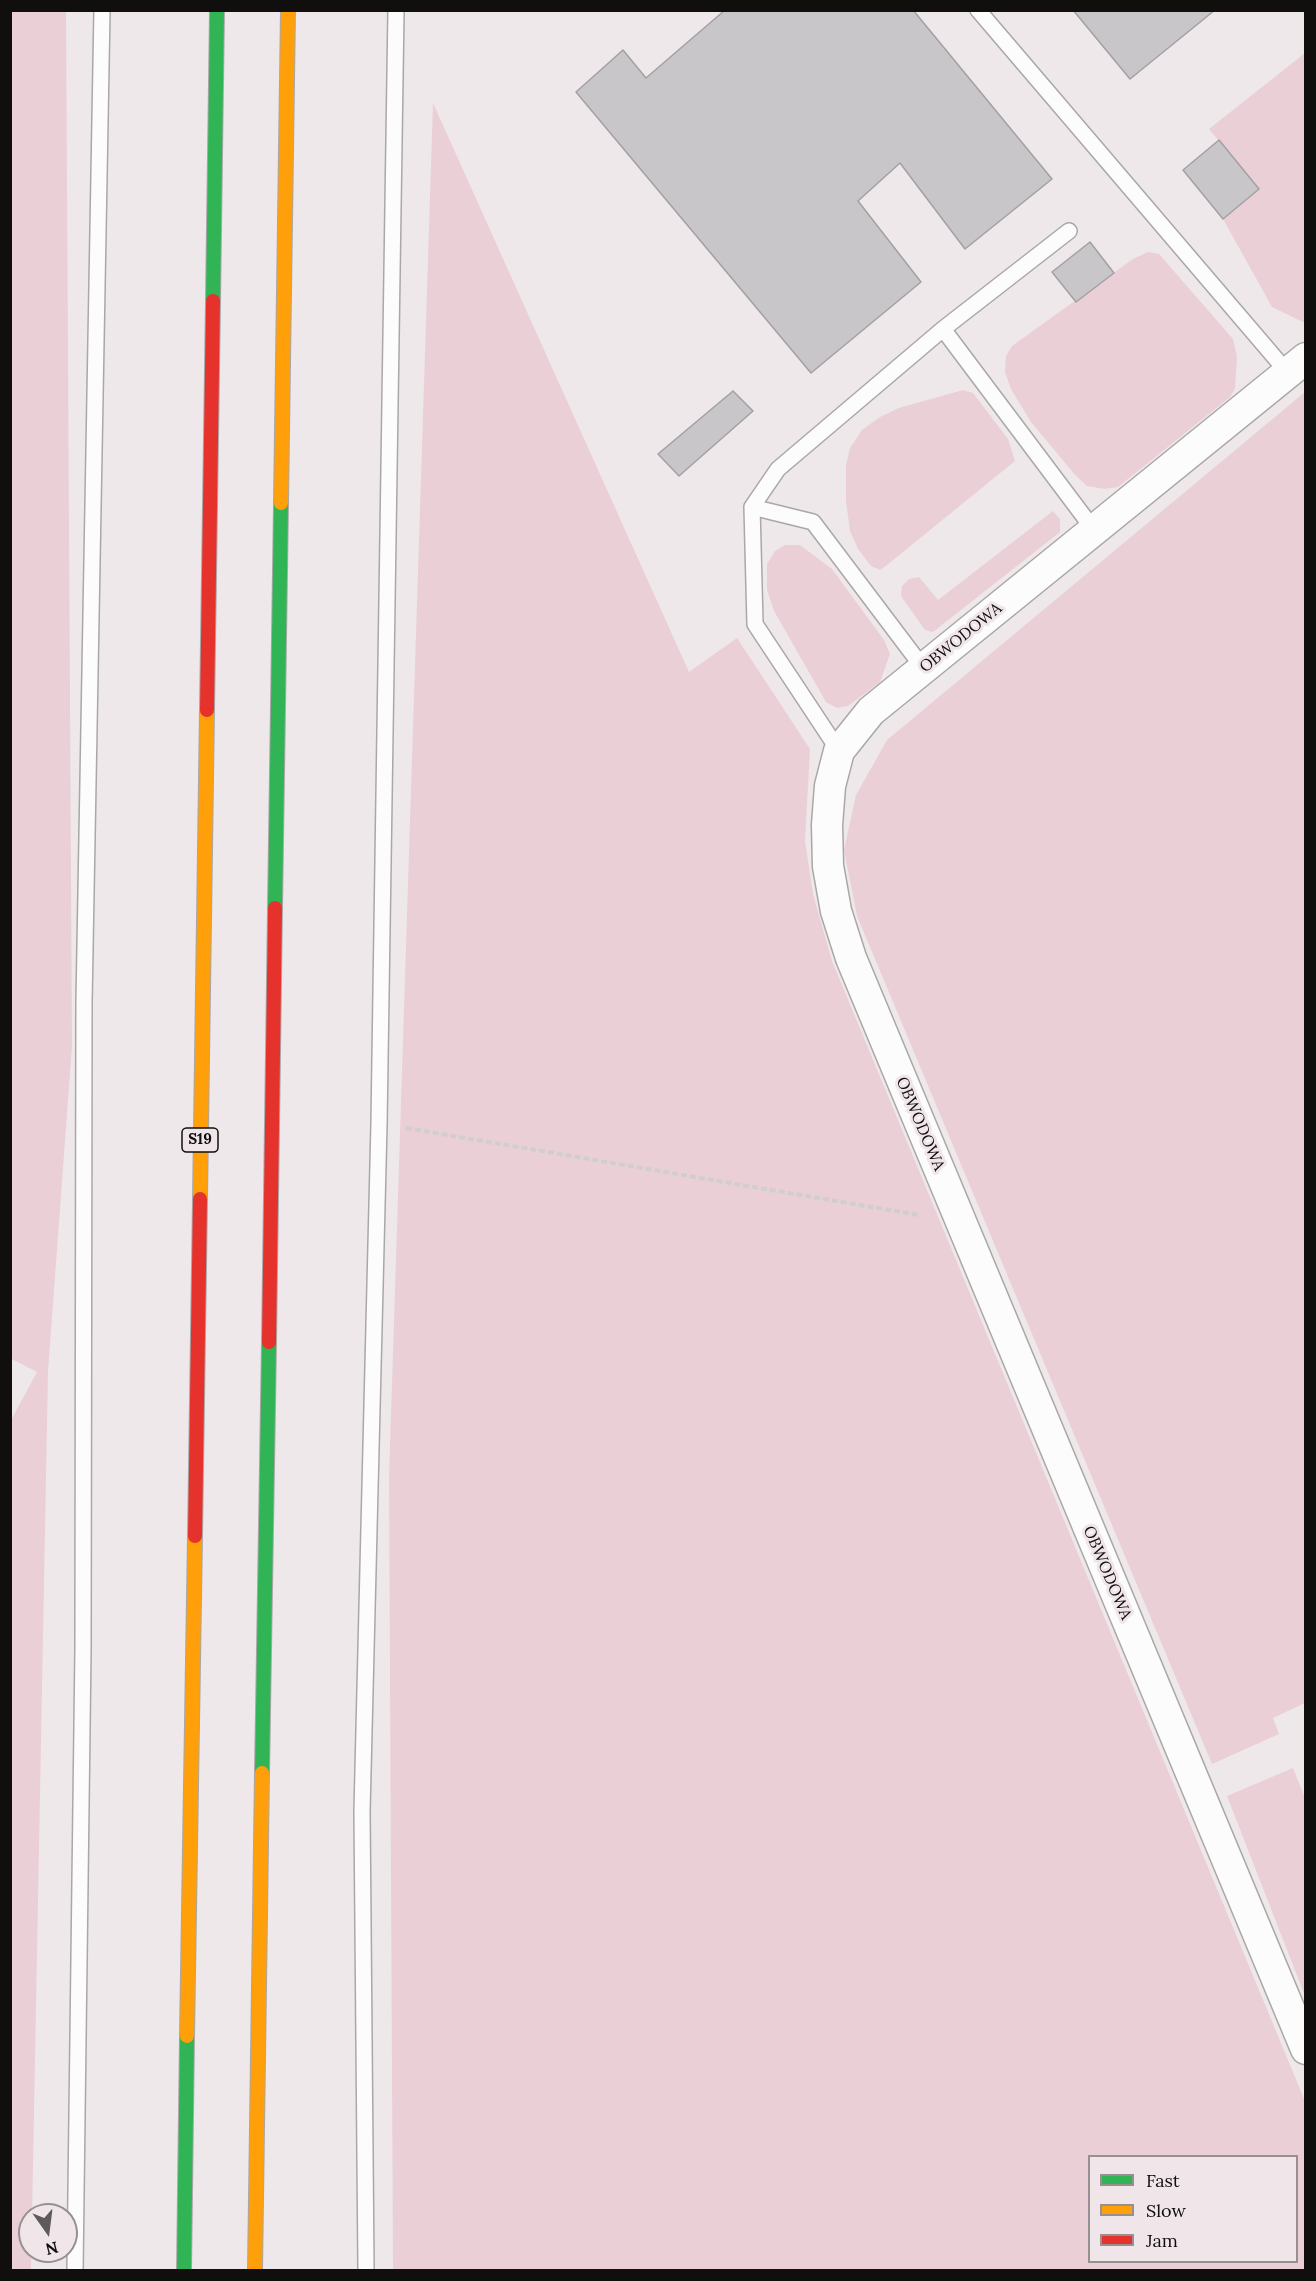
<!DOCTYPE html>
<style>
body{margin:0}
#map{position:relative;width:1316px;height:2281px;overflow:hidden;background:#eee8ea;font-family:Lora,serif}
canvas{display:block}
.frame{position:absolute;inset:0;border:12px solid #110e0e;pointer-events:none}
.legend{position:absolute;left:1088px;top:2155px;width:210px;height:108px;box-sizing:border-box;background:#f0e6e9;border:2px solid #979091;margin:0;padding:8px 10px;list-style:none;font-size:18px;color:#110e0e}
.legend li{display:flex;align-items:center;gap:12px;height:30px}
.legend b{width:30px;border:2px solid #979091}
.north{position:absolute;left:18px;top:2203px;width:60px;height:60px;box-sizing:border-box;background:#f0e6e9;border:2px solid #979091;border-radius:50%;rotate:166deg;font-size:16px;font-weight:700;line-height:24px;text-align:center;color:#110e0e}
.north::after{content:'';display:block;margin:auto;width:21px;height:27px;background:#5e5a5b;clip-path:polygon(50% 0,100% 100%,50% 72%,0 100%)}
</style>
<div id="map">
<canvas width="1316" height="2281"></canvas>
<div class="frame"></div>
<ul class="legend">
<li><b style="height:8px;background:#30b455"></b>Fast</li>
<li><b style="height:8px;background:#ff9f0a"></b>Slow</li>
<li><b style="height:8px;background:#e5322d"></b>Jam</li>
</ul>
<div class="north">N</div>
</div>
<script>
const ctx = document.querySelector('canvas').getContext('2d');
ctx.lineJoin = 'round';
function fill(path, color) { ctx.fillStyle = color; ctx.fill(path, 'evenodd'); }
const toPath = rows => new Path2D(rows.map(r => 'M' + r).join(''));
function trace(path, color, width, dash) { ctx.strokeStyle = color; ctx.lineWidth = width; ctx.lineCap = dash ? 'butt' : 'round'; ctx.setLineDash(dash || []); ctx.stroke(path); }
function write(font, color, halo, rows, align = 'center') {
  ctx.font = font + ' Lora,serif'; ctx.lineWidth = 6; ctx.setLineDash([]); ctx.textBaseline = 'middle'; ctx.strokeStyle = halo; ctx.fillStyle = color; for (const [text, x, y, turn = 0] of rows) {
    ctx.save(); ctx.translate(x, y); ctx.rotate((+turn || 0) * Math.PI / 180); ctx.textAlign = isNaN(turn) ? turn : align; if (halo) ctx.strokeText(text, 0, 0); ctx.fillText(text, 0, 0); ctx.restore();
  }
}
const green = toPath([
 [66,10,72,1046,48,1371,31,2270,11,2270,10,1422,37,1372,10,1358,10,11],
 [1305,53,1305,323,1272,307,1223,219,1259,189,1209,129],
 [433,103,689,672,737,638,810,749,805,841,813,894,832,961,1305,2101,1305,2270,393,2270,389,1477],
 [1296,2156,1296,2262,1090,2262,1090,2156],
 [1148,252,1159,254,1233,339,1237,357,1235,389,1230,397,1118,487,1105,489,1087,486,1076,476,1031,422,1011,389,1005,372,1006,356,1012,346,1133,259],
 [963,390,973,393,1008,439,1015,461,887,565,880,570,871,566,858,549,850,531,846,501,846,465,850,448,862,430,880,417,899,408],
 [1305,392,1305,1703,1273,1718,1279,1734,1212,1764,857,916,844,850,856,795,887,740],
 [1053,511,1060,519,1060,532,933,632,925,630,901,596,902,586,909,579,919,577,938,600],
 [785,545,800,545,832,569,884,640,890,654,880,682,848,706,837,708,826,702,774,611,767,590,767,564,775,551],
 [1293,1768,1305,1798,1305,1996,1227,1796]
]);
const building = toPath([
 [725,10,913,10,1052,179,965,249,900,163,858,201,921,282,811,373,576,92,623,50,646,78,725,10],
 [1073,10,1215,10,1130,79,1073,10],
 [1219,140,1259,189,1223,219,1183,170,1219,140],
 [1090,242,1114,273,1076,302,1052,272,1090,242],
 [733,391,753,411,679,476,658,454,733,391]
]);
const path = toPath([
 [406,1128,919,1215]
]);
const lane = toPath([
 [978,10,1288,373],
 [943,329,1094,530],
 [752,507,813,522,924,669],
 [839,751,755,624,752,507,778,469,943,329,1069,231],
 [75,2270,83,1649,84,1002,102,10],
 [366,2270,362,1811,379,1124,396,10]
]);
const street = toPath([
 [1306,358,871,711,839,751,830,786,827,825,828,866,836,911,851,958,1306,2049]
]);
const fast = toPath([
 [213,301,217,10],
 [275,908,281,503],
 [262,1773,269,1342],
 [184,2270,187,2036]
]);
const slow = toPath([
 [281,503,288,10],
 [200,1199,207,710],
 [187,2036,195,1536],
 [255,2270,262,1773]
]);
const jam = toPath([
 [207,710,213,301],
 [269,1342,275,908],
 [195,1536,200,1199]
]);
const shields = [
 [200,1140,36]
];
const shieldNames = [
 ["S19",200,1140]
];
const streetNames = [
 ["OBWODOWA",961,638,-39],
 ["OBWODOWA",920,1124,67],
 ["OBWODOWA",1107,1573,67]
];
fill(green, '#eacfd6');
fill(building, '#c8c6c8');
trace(building, '#a2a0a2', 1.5);
trace(lane, '#aaa7a7', 18);
trace(street, '#aaa7a7', 33);
trace(fast, '#aaa7a7', 16);
trace(slow, '#aaa7a7', 16);
trace(jam, '#aaa7a7', 16);
trace(path, '#d0cecf', 4, [6, 3]);
trace(lane, '#fcfcfc', 15);
trace(street, '#fcfcfc', 30);
trace(fast, '#30b455', 14);
trace(slow, '#ff9f0a', 14);
trace(jam, '#e5322d', 14);
for (const [x, y, w] of shields) { const box = new Path2D(); box.roundRect(x - w / 2, y - 12, w, 24, 4.5); ctx.fillStyle = '#f0e6e9'; ctx.fill(box); trace(box, '#110e0e', 1.5); }
write('bold 15px', '#110e0e', null, shieldNames);
write('16px', '#110e0e', '#f0e6e9', streetNames);
</script>
